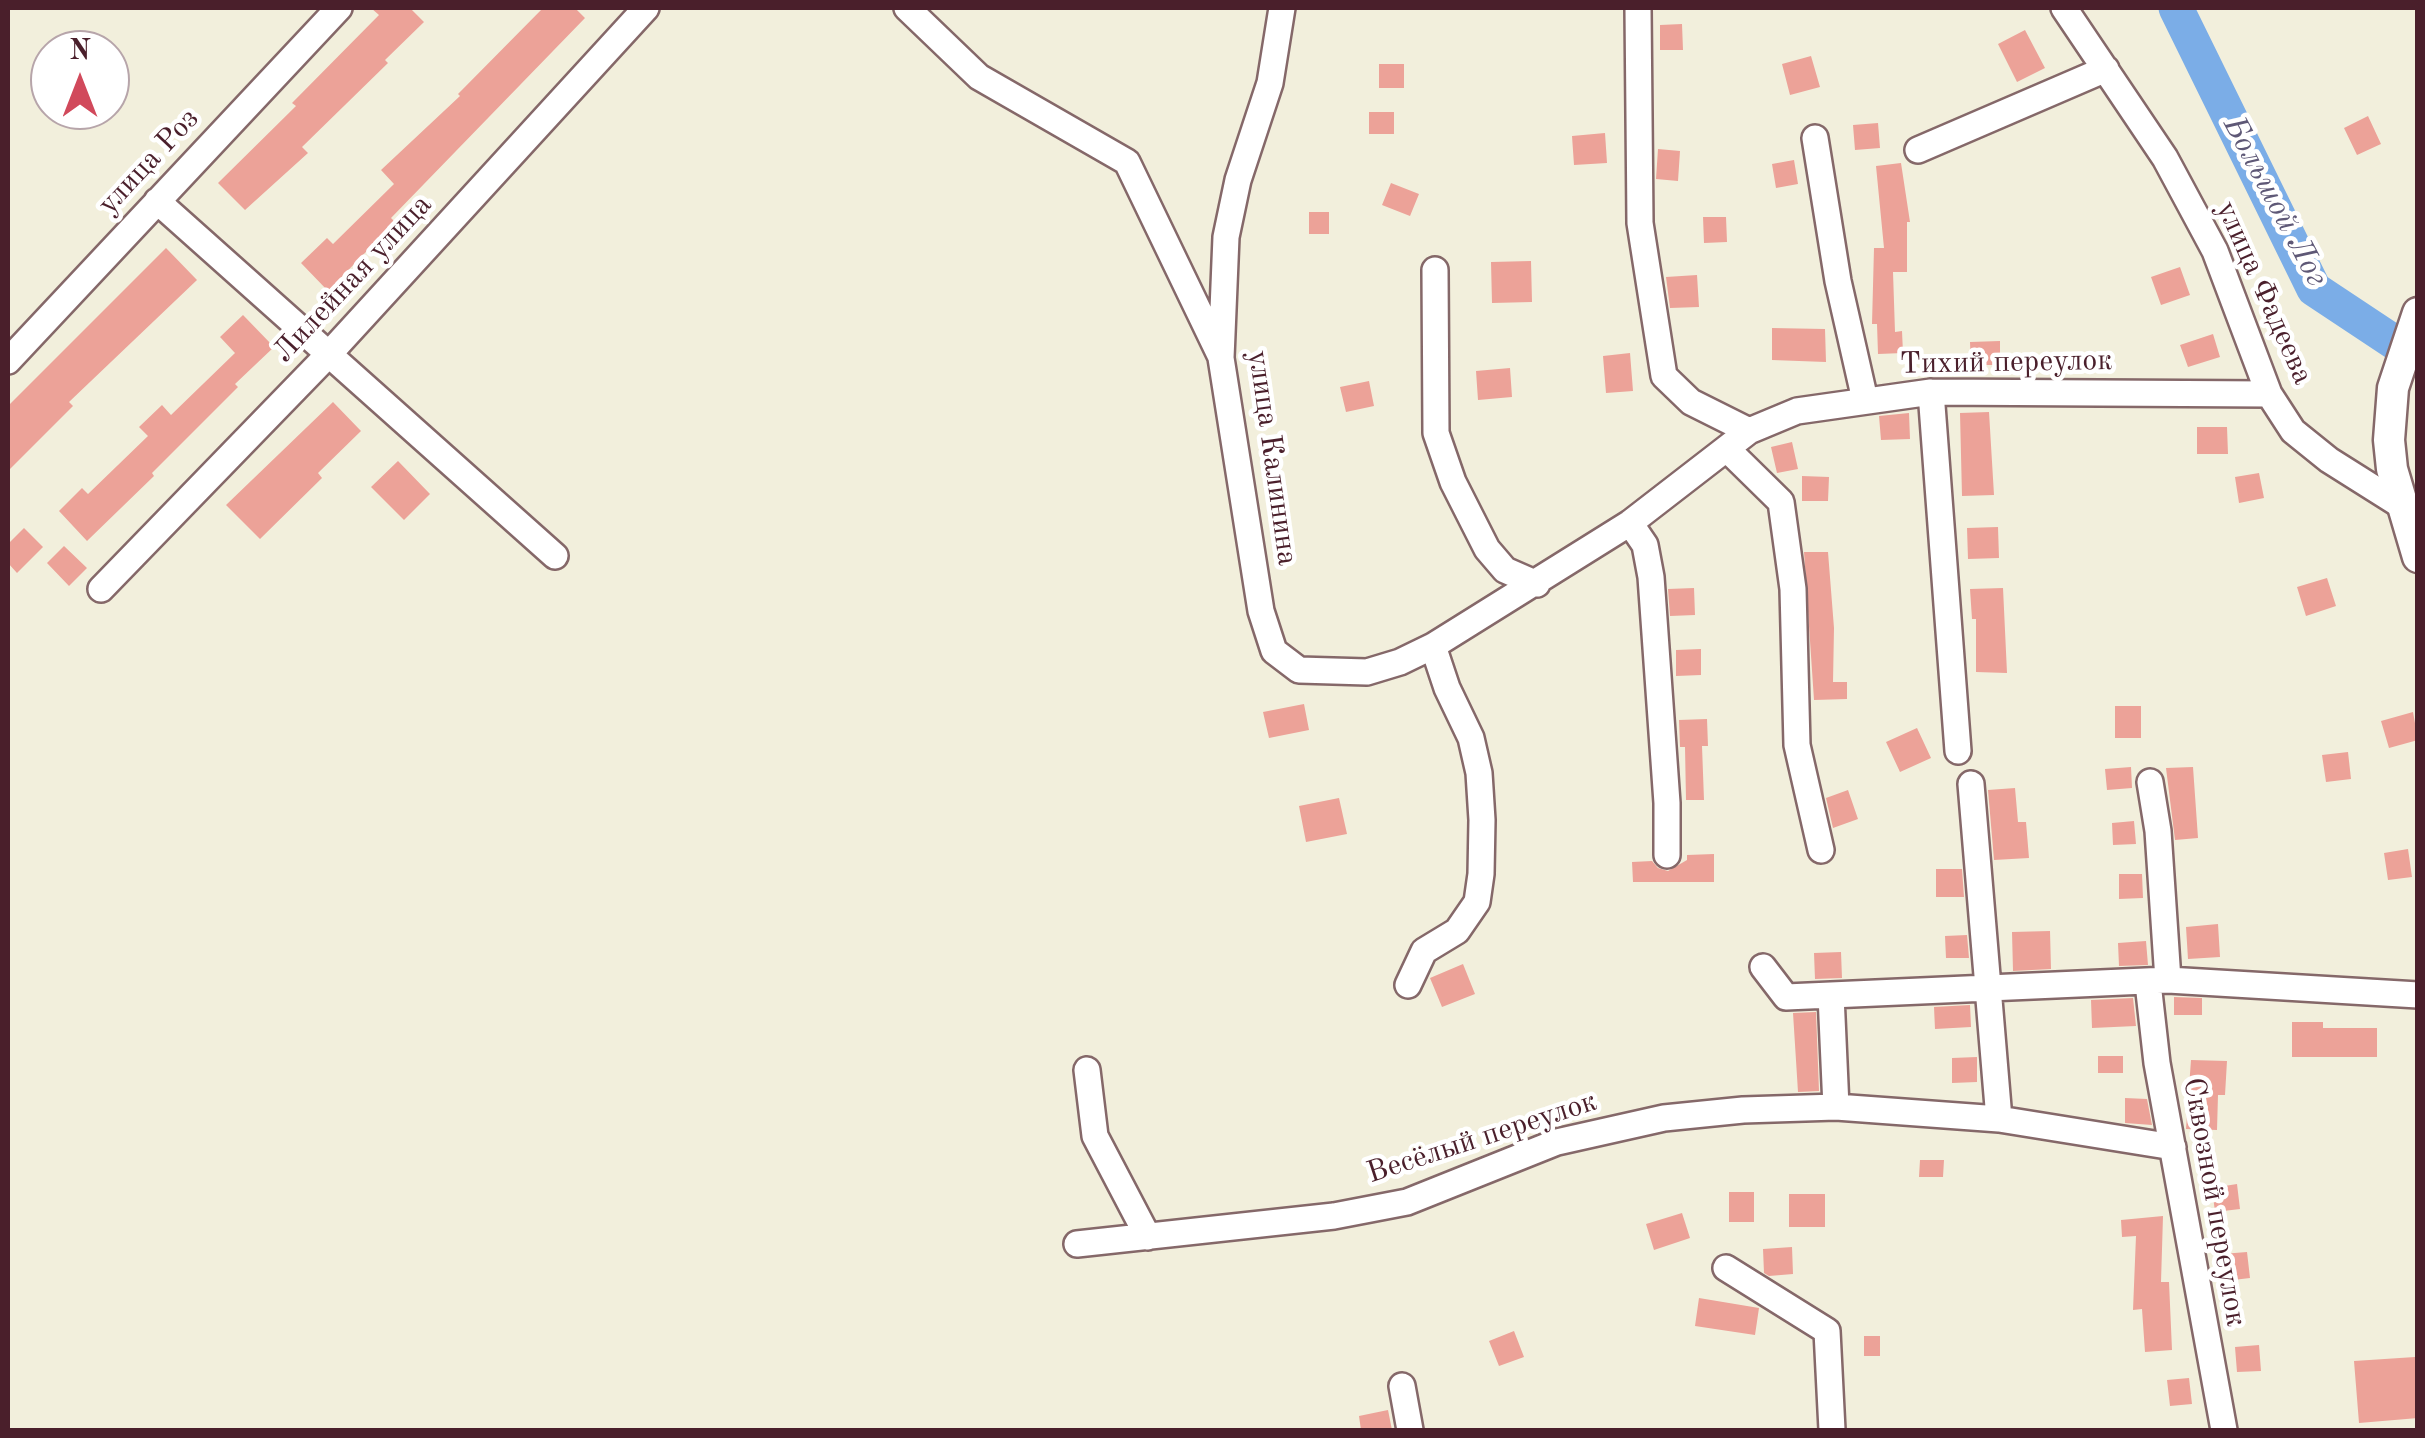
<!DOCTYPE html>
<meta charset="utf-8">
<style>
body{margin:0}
#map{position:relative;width:2425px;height:1438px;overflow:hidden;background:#f2efdc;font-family:"Old Standard TT",serif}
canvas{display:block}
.frame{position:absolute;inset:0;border:10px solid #4a1f2b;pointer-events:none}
.north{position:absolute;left:30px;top:30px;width:100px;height:100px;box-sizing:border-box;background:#fff;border:2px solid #b7a5aa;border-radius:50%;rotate:0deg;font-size:28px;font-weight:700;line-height:40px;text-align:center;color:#4a1f2b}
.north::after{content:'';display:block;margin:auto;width:35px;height:45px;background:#d1495b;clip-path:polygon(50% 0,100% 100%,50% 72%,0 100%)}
</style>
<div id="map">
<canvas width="2425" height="1438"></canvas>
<div class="frame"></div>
<div class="north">N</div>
</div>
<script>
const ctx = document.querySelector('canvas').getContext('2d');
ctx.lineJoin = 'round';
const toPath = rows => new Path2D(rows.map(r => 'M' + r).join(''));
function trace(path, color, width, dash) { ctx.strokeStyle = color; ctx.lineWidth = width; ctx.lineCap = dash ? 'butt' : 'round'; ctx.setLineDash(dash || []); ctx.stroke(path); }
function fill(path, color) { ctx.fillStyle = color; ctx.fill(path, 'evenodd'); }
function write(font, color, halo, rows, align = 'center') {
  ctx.font = font + ' "Old Standard TT",serif'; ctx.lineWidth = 9; ctx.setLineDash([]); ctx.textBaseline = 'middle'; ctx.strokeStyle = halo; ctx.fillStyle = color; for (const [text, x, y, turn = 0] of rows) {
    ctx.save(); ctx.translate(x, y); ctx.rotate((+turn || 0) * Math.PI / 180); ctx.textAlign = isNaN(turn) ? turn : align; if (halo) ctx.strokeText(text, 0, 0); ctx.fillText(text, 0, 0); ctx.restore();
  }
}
const river = toPath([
 [2176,8,2314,289,2418,358]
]);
const building = toPath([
 [371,8,410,8,424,22,385,60,388,63,302,147,308,153,245,210,218,183,296,106,292,103,379,15],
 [543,8,575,8,585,18,391,218,395,222,328,291,301,263,327,238,333,244,394,184,381,170,460,96,458,94],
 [1682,24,1683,50,1660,50,1660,25],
 [2025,30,2045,68,2017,82,1998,44],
 [1811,56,1820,87,1790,95,1782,64],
 [1379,64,1404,64,1404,88,1379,88],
 [1369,112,1394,112,1394,134,1369,134],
 [2368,116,2381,144,2357,155,2344,128],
 [1878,123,1880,148,1855,150,1853,125],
 [1605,133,1607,163,1574,165,1572,136],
 [1658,149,1680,151,1678,181,1656,179],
 [1794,160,1798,184,1776,188,1772,164],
 [1901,163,1910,222,1907,222,1907,272,1893,272,1895,332,1902,331,1903,353,1878,354,1877,324,1872,324,1874,248,1884,248,1876,166],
 [1391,183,1419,194,1410,216,1382,205],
 [1309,212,1329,212,1329,234,1309,234],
 [1703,217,1726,217,1727,242,1704,243],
 [166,248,197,280,69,402,73,406,8,471,8,406],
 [1531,261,1532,302,1492,303,1491,262],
 [2180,267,2190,295,2161,305,2151,277],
 [1697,275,1699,307,1670,308,1666,277],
 [243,315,274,347,235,384,238,387,152,473,154,476,87,541,59,511,82,488,88,494,148,436,139,427,162,405,171,415,235,353,220,337],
 [1772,328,1825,329,1826,362,1772,360],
 [2213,334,2220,357,2188,367,2180,345],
 [2000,341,2000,365,1971,365,1970,342],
 [1630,353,1633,391,1606,393,1603,356],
 [1510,368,1512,397,1478,400,1476,371],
 [1369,381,1374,406,1346,412,1340,387],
 [333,402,361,431,318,473,322,478,260,539,226,505],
 [1989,412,1994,495,1962,496,1960,413],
 [1909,413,1910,439,1881,440,1879,416],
 [2197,427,2227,427,2228,454,2197,454],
 [1792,442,1798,469,1777,473,1771,447],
 [398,461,430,494,404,520,371,487],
 [2259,473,2264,498,2239,503,2235,477],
 [1802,476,1829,477,1828,501,1802,501],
 [1998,527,1999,558,1968,559,1967,528],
 [24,528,43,547,17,573,8,563,8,544],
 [64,546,87,568,69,586,47,563],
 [1804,552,1828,552,1834,628,1833,682,1847,682,1847,699,1814,700],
 [2327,578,2336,606,2306,616,2297,587],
 [1694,588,1695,615,1670,616,1668,589],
 [2003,588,2007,673,1976,672,1976,619,1972,619,1970,589],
 [1701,649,1701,675,1676,676,1676,650],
 [1304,704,1309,730,1269,738,1263,712],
 [2115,706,2141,706,2141,738,2115,738],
 [2413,712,2418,740,2389,748,2381,721],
 [1707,719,1708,746,1702,746,1704,800,1686,800,1685,747,1680,747,1679,720],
 [1917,728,1931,758,1900,772,1886,742],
 [2348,752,2351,779,2326,782,2322,755],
 [2131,767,2132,788,2107,790,2105,769],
 [2193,767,2198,838,2175,840,2166,768],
 [2015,788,2018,822,2026,822,2029,858,1994,860,1988,790],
 [1848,790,1858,819,1833,828,1826,798],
 [1339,798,1347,834,1306,842,1299,806],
 [2134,821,2136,844,2113,845,2112,823],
 [2408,849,2412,877,2388,880,2384,853],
 [1714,854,1714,882,1633,882,1632,862,1652,861,1658,868,1668,871,1687,860,1687,855],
 [1936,869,1962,869,1964,897,1936,897],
 [2119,874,2142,874,2143,898,2119,899],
 [2218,924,2220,957,2188,959,2186,927],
 [2050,931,2051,969,2013,971,2012,932],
 [1967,935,1969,958,1946,958,1945,936],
 [2146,941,2148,965,2119,966,2118,943],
 [1841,952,1842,978,1815,979,1814,953],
 [1463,964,1475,994,1442,1007,1430,978],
 [2174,997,2202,998,2202,1015,2174,1015],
 [2133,998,2136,1026,2092,1028,2091,1000],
 [1970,1005,1971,1027,1935,1029,1934,1007],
 [1816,1012,1819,1091,1798,1092,1793,1013],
 [2292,1022,2323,1022,2323,1028,2377,1028,2377,1057,2292,1057],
 [2098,1056,2123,1056,2123,1073,2098,1073],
 [1977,1057,1977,1082,1952,1083,1952,1058],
 [2191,1060,2227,1061,2225,1095,2218,1095,2217,1130,2186,1129],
 [2125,1098,2147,1099,2152,1125,2125,1123],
 [1920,1160,1944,1160,1943,1177,1919,1177],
 [2237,1184,2240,1209,2215,1212,2212,1188],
 [1729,1192,1754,1192,1754,1222,1729,1222],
 [1789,1194,1825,1194,1825,1227,1789,1227],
 [1682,1213,1690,1238,1654,1250,1646,1224],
 [2163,1216,2161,1282,2169,1282,2172,1350,2145,1352,2142,1309,2133,1310,2136,1236,2122,1237,2121,1220],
 [1792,1247,1793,1274,1769,1276,1764,1273,1763,1249],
 [2247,1252,2250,1278,2225,1281,2222,1254],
 [1699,1298,1759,1308,1755,1335,1695,1326],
 [1514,1331,1524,1357,1499,1366,1489,1341],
 [1864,1336,1880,1336,1880,1356,1864,1356],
 [2259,1345,2261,1371,2237,1372,2235,1347],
 [2415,1357,2418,1418,2359,1423,2354,1361],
 [2189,1378,2192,1404,2170,1406,2167,1380],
 [1388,1410,1392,1430,1361,1430,1359,1416]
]);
const minor = toPath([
 [907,8,979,77,1127,162,1220,355],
 [1282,8,1270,83,1238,180,1226,237,1221,358,1261,611,1274,651,1299,670,1367,672,1400,662,1433,646,1630,523,1749,431,1797,411,1931,392,2269,394],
 [1638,8,1640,223,1664,376,1691,402,1749,431],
 [2064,8,2165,158,2215,251,2269,394,2293,431,2329,460,2402,506],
 [1815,138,1838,281,1865,400],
 [1918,150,2106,69],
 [157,201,555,556],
 [1435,270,1436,433,1453,482,1487,549,1505,570,1537,584],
 [8,361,339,8],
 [1931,392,1958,751],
 [1727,449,1781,502,1793,589,1797,745,1821,850],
 [1630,523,1645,545,1651,577,1667,803,1667,855],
 [101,589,328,355,646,8],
 [2150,782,2158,831,2168,980],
 [1971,784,1999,1119],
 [1763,967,1786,997,2168,980,2418,995],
 [2148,983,2157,1063,2224,1430],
 [1408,985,1424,951,1457,931,1477,902,1481,874,1482,820,1479,773,1471,738,1447,688,1433,646],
 [1831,995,1836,1107],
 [1087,1070,1095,1136,1148,1237],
 [1077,1244,1334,1216,1407,1202,1557,1142,1664,1118,1743,1110,1836,1107,1999,1119,2173,1147],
 [1726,1268,1827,1331,1832,1430],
 [1402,1386,1410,1430]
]);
const major = toPath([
 [2418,313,2393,388,2389,440,2392,469,2418,557]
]);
const streetNames = [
 ["улица Роз",149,162,-47],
 ["Лилейная улица",353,279,-47],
 ["улица Фадеева",2264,293,66],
 ["Тихий переулок",2006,363,-1],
 ["улица Калинина",1272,458,82],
 ["Весёлый переулок",1482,1138,-18],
 ["Сквозной переулок",2214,1202,80]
];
const waterNames = [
 ["Большой Лог",2275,202,62]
];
trace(river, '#7bade7', 35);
fill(building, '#eca298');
trace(minor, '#856869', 30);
trace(major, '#856869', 35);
trace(minor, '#fff', 25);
trace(major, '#fff', 30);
write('30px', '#4a1f2b', '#fff', streetNames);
write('italic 32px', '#5e5876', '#fff', waterNames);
</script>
